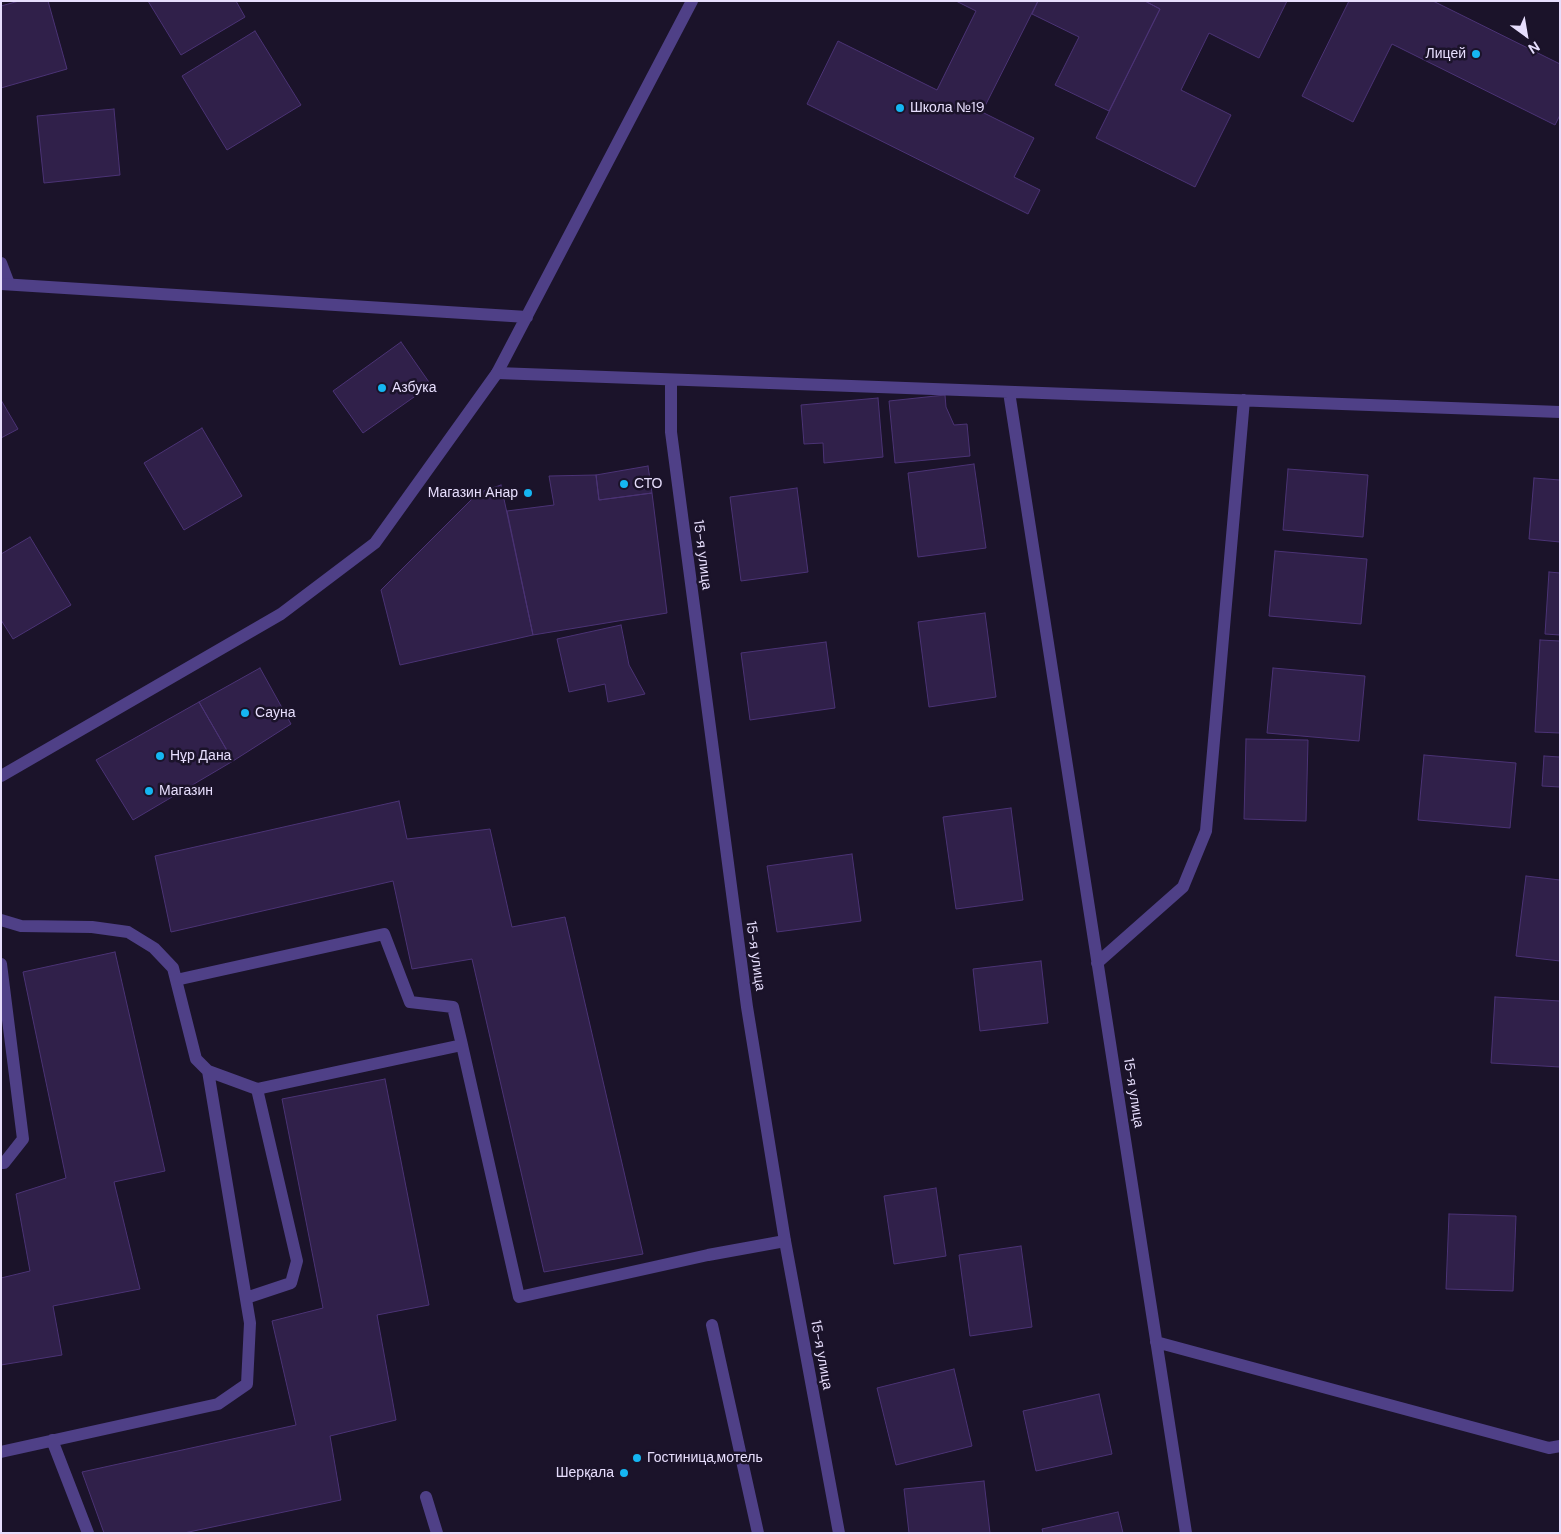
<!DOCTYPE html>
<meta charset="utf-8">
<style>
body{margin:0}
#map{position:relative;width:1561px;height:1534px;overflow:hidden;background:#1b132a;font-family:"DM Sans",sans-serif}
canvas{display:block}
.frame{position:absolute;inset:0;border:2px solid #e7defd;pointer-events:none}
.north{position:absolute;left:1501px;top:10px;width:50px;height:50px;-webkit-text-stroke:4px #1b132a;paint-order:stroke;rotate:148deg;font-size:14px;font-weight:700;line-height:20px;text-align:center;color:#e7defd}
.north::after{content:'';display:block;margin:auto;width:18px;height:22px;background:#e7defd;clip-path:polygon(50% 0,100% 100%,50% 72%,0 100%)}
</style>
<div id="map">
<canvas width="1561" height="1534"></canvas>
<div class="frame"></div>
<div class="north">N</div>
</div>
<script>
const ctx = document.querySelector('canvas').getContext('2d');
ctx.lineJoin = 'round';
function fill(path, color) { ctx.fillStyle = color; ctx.fill(path, 'evenodd'); }
const toPath = rows => new Path2D(rows.map(r => 'M' + r).join(''));
function trace(path, color, width, dash) { ctx.strokeStyle = color; ctx.lineWidth = width; ctx.lineCap = dash ? 'butt' : 'round'; ctx.setLineDash(dash || []); ctx.stroke(path); }
function write(font, color, halo, rows, align = 'center') {
  ctx.font = font + ' "DM Sans",sans-serif'; ctx.lineWidth = 5; ctx.setLineDash([]); ctx.textBaseline = 'middle'; ctx.strokeStyle = halo; ctx.fillStyle = color; for (const [text, x, y, turn = 0] of rows) {
    ctx.save(); ctx.translate(x, y); ctx.rotate((+turn || 0) * Math.PI / 180); ctx.textAlign = isNaN(turn) ? turn : align; if (halo) ctx.strokeText(text, 0, 0); ctx.fillText(text, 0, 0); ctx.restore();
  }
}
const building = toPath([
 [19,1,48,1,67,69,1,88,1,6,19,1],
 [148,1,236,1,245,17,181,55,148,1],
 [956,1,1038,1,982,112,1034,138,1014,177,1040,190,1028,214,807,104,838,41,937,90,976,11,956,1],
 [1038,1,1145,1,1160,9,1109,111,1055,85,1079,37,1032,14,1038,1],
 [1145,1,1287,1,1259,58,1209,33,1181,90,1231,115,1195,187,1096,138,1160,9,1145,1],
 [1349,1,1433,1,1560,64,1560,115,1555,125,1392,44,1353,122,1302,96,1349,1],
 [255,31,301,105,227,150,182,76,255,31],
 [114,109,120,175,44,183,37,116,114,109],
 [401,342,431,385,363,433,333,391,401,342],
 [945,395,946,407,954,425,967,424,970,456,895,463,889,401,945,395],
 [878,398,883,457,824,463,823,443,804,444,801,405,878,398],
 [1,400,18,429,1,438,1,400],
 [202,428,242,496,184,530,144,463,202,428],
 [974,464,986,548,918,557,908,473,974,464],
 [648,466,652,493,599,500,596,475,648,466],
 [1288,469,1368,475,1363,537,1283,530,1288,469],
 [596,475,599,500,652,493,667,613,533,635,507,511,554,505,549,476,596,475],
 [1534,478,1560,480,1560,542,1529,539,1534,478],
 [501,485,533,635,400,665,381,590,478,493,501,485],
 [797,488,808,572,741,581,730,497,797,488],
 [30,537,71,605,13,639,1,620,1,554,30,537],
 [1275,551,1367,559,1361,624,1269,616,1275,551],
 [1549,572,1560,573,1560,635,1545,634,1549,572],
 [985,613,996,697,929,707,918,622,985,613],
 [621,625,629,665,645,694,608,702,605,684,569,692,557,639,621,625],
 [1540,640,1560,641,1560,733,1535,732,1540,640],
 [826,642,835,708,750,720,741,653,826,642],
 [260,668,291,724,233,761,199,702,260,668],
 [1273,668,1365,676,1359,741,1267,733,1273,668],
 [199,702,233,761,133,820,96,760,199,702],
 [1246,739,1308,740,1306,821,1244,819,1246,739],
 [1424,755,1516,763,1510,828,1418,820,1424,755],
 [1544,756,1560,757,1560,787,1542,786,1544,756],
 [399,801,407,839,490,829,512,927,565,917,643,1254,544,1272,472,959,412,969,393,881,171,932,155,856,399,801],
 [1011,808,1023,900,956,909,943,817,1011,808],
 [852,854,861,921,777,932,767,866,852,854],
 [1526,876,1560,880,1560,961,1516,956,1526,876],
 [115,952,165,1171,114,1182,140,1289,53,1306,62,1355,1,1365,1,1278,30,1271,16,1194,66,1178,23,972,115,952],
 [1041,961,1048,1023,980,1031,973,969,1041,961],
 [1495,997,1560,1001,1560,1067,1491,1063,1495,997],
 [385,1079,429,1305,377,1315,396,1420,330,1436,341,1500,184,1533,104,1533,82,1472,296,1425,272,1321,323,1308,282,1099,385,1079],
 [936,1188,946,1256,894,1264,884,1196,936,1188],
 [1449,1214,1516,1216,1513,1291,1446,1289,1449,1214],
 [1021,1246,1032,1327,970,1336,959,1255,1021,1246],
 [954,1369,972,1446,896,1465,877,1388,954,1369],
 [1099,1394,1112,1454,1036,1471,1023,1411,1099,1394],
 [984,1481,990,1533,909,1533,904,1489,984,1481],
 [1118,1512,1123,1533,1043,1533,1042,1529,1118,1512]
]);
const service = toPath([
 [1,920,21,926,92,927,128,932,154,948,173,968,196,1059,208,1071,257,1089,462,1045,519,1297,708,1255,785,1241],
 [1,964,23,1139,4,1163,1,1163],
 [176,980,384,934,410,1002,453,1007,462,1045],
 [246,1298,291,1283,297,1261,257,1089],
 [712,1325,758,1533],
 [52,1440,88,1533],
 [1,1452,218,1404,247,1384,250,1323,208,1071],
 [426,1497,437,1533]
]);
const minor = toPath([
 [1,263,9,284],
 [497,373,1560,412],
 [671,380,671,432,747,1007,785,1241,839,1533],
 [1009,392,1186,1533],
 [1097,963,1183,887,1206,831,1244,400],
 [1156,1342,1549,1448,1560,1446]
]);
const tertiary = toPath([
 [1,284,527,317],
 [1,776,281,614,375,543,497,373,692,1]
]);
const markers = [
 [1476,54,5,"#15b6f2"],
 [900,108,5,"#15b6f2"],
 [382,388,5,"#15b6f2"],
 [624,484,5,"#15b6f2"],
 [528,493,5,"#15b6f2"],
 [245,713,5,"#15b6f2"],
 [160,756,5,"#15b6f2"],
 [149,791,5,"#15b6f2"],
 [637,1458,5,"#15b6f2"],
 [624,1473,5,"#15b6f2"]
];
const poiNames = [
 ["Лицей",1466,54,"right"],
 ["Школа №19",910,108],
 ["Азбука",392,388],
 ["СТО",634,484],
 ["Магазин Анар",518,493,"right"],
 ["Сауна",255,713],
 ["Нұр Дана",170,756],
 ["Магазин",159,791],
 ["Гостиница,мотель",647,1458],
 ["Шерқала",614,1473,"right"]
];
const streetNames = [
 ["15-я улица",702,555,83],
 ["15-я улица",755,956,82],
 ["15-я улица",1133,1093,81],
 ["15-я улица",821,1355,80]
];
fill(building, '#30204a');
trace(building, '#4b3375', 1);
trace(service, '#4f4087', 12);
trace(minor, '#4f4087', 12);
trace(tertiary, '#4f4087', 12);
for (const [x, y, r, color] of markers) { const dot = new Path2D(); dot.arc(x, y, r, 0, 2 * Math.PI); ctx.fillStyle = color; ctx.fill(dot); trace(dot, '#1b132a', 2); }
write('14px', '#e7defd', '#1b132a', poiNames, 'left');
write('14px', '#e7defd', '#1b132a', streetNames);
</script>
